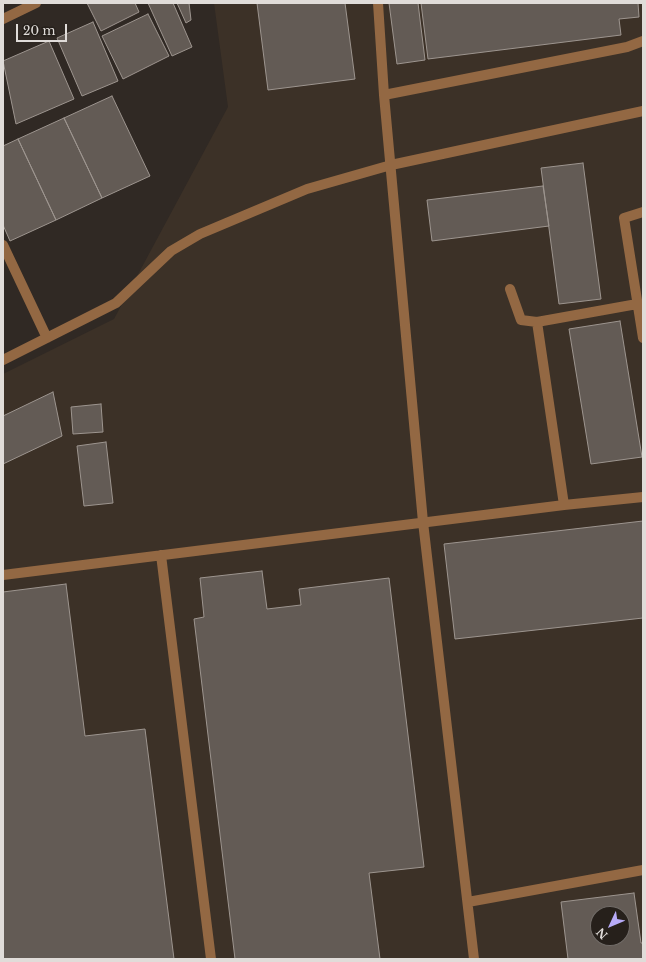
<!DOCTYPE html>
<style>
body{margin:0}
#map{position:relative;width:646px;height:962px;overflow:hidden;background:#302924;font-family:"Libre Baskerville",serif}
canvas{display:block}
.frame{position:absolute;inset:0;border:4px solid #e0dcd9;pointer-events:none}
.north{position:absolute;left:590px;top:906px;width:40px;height:40px;box-sizing:border-box;background:#26201b;border:1px solid #706b67;border-radius:50%;rotate:226deg;font-size:11px;font-weight:700;line-height:16px;text-align:center;color:#e0dcd9}
.north::after{content:'';display:block;margin:auto;width:14px;height:18px;background:#b7abf8;clip-path:polygon(50% 0,100% 100%,50% 72%,0 100%)}
.scale{position:absolute;left:16px;top:24px;width:51px;height:18px;box-sizing:border-box;border:2px solid #e0dcd9;border-top:0;padding-left:5px;font-size:12px;line-height:14px;white-space:nowrap;color:#e0dcd9;-webkit-text-stroke:3px #26201b;paint-order:stroke}
</style>
<div id="map">
<canvas width="646" height="962"></canvas>
<div class="frame"></div>
<div class="north">N</div>
<div class="scale">20 m</div>
</div>
<script>
const ctx = document.querySelector('canvas').getContext('2d');
ctx.lineJoin = 'round';
function fill(path, color) { ctx.fillStyle = color; ctx.fill(path, 'evenodd'); }
const toPath = rows => new Path2D(rows.map(r => 'M' + r).join(''));
function trace(path, color, width, dash) { ctx.strokeStyle = color; ctx.lineWidth = width; ctx.lineCap = dash ? 'butt' : 'round'; ctx.setLineDash(dash || []); ctx.stroke(path); }
const built = toPath([
 [214,3,643,3,643,959,3,959,3,374,114,319,228,107],
 [598,914,622,914,622,938,598,938]
]);
const building = toPath([
 [87,3,135,3,139,12,101,31,87,3],
 [148,3,173,3,192,47,172,56,148,3],
 [177,3,189,3,191,20,186,23,177,3],
 [257,3,345,3,355,79,268,90,257,3],
 [389,3,418,3,425,60,397,64,389,3],
 [421,3,638,3,639,17,619,19,621,35,428,59,421,3],
 [148,14,169,56,123,79,102,36,148,14],
 [93,22,118,81,82,96,57,38,93,22],
 [49,41,74,99,16,124,3,61,49,41],
 [112,96,150,176,102,198,64,118,112,96],
 [64,118,102,198,56,220,18,139,64,118],
 [18,139,56,220,10,241,3,225,3,146,18,139],
 [583,163,601,299,559,304,541,168,583,163],
 [543,186,549,226,432,241,427,200,543,186],
 [620,321,642,457,591,464,569,329,620,321],
 [53,392,62,436,3,464,3,416,53,392],
 [101,404,103,432,73,434,71,407,101,404],
 [106,442,113,503,84,506,77,446,106,442],
 [643,521,643,618,455,639,444,544,643,521],
 [262,571,267,609,301,605,299,589,389,578,424,867,369,873,380,959,235,959,194,619,204,617,200,578,262,571],
 [66,584,85,736,145,729,174,959,3,959,3,592,66,584],
 [634,893,641,943,643,943,643,959,568,959,561,902,634,893],
 [598,914,622,914,622,938,598,938,598,914]
]);
const minor = toPath([
 [378,3,384,95,423,522,474,959],
 [3,19,36,3],
 [384,95,627,47,643,41],
 [643,212,624,218,643,338],
 [3,245,47,338],
 [510,289,521,320,537,322,564,505],
 [537,322,637,304],
 [3,360,116,303,171,251,200,234,307,189,391,165,643,111],
 [161,555,211,959],
 [3,575,564,505,643,497],
 [468,902,643,870]
]);
fill(built, '#3c3127');
fill(building, '#635b55');
trace(building, '#9d958f', 1);
trace(minor, '#936843', 10);
</script>
